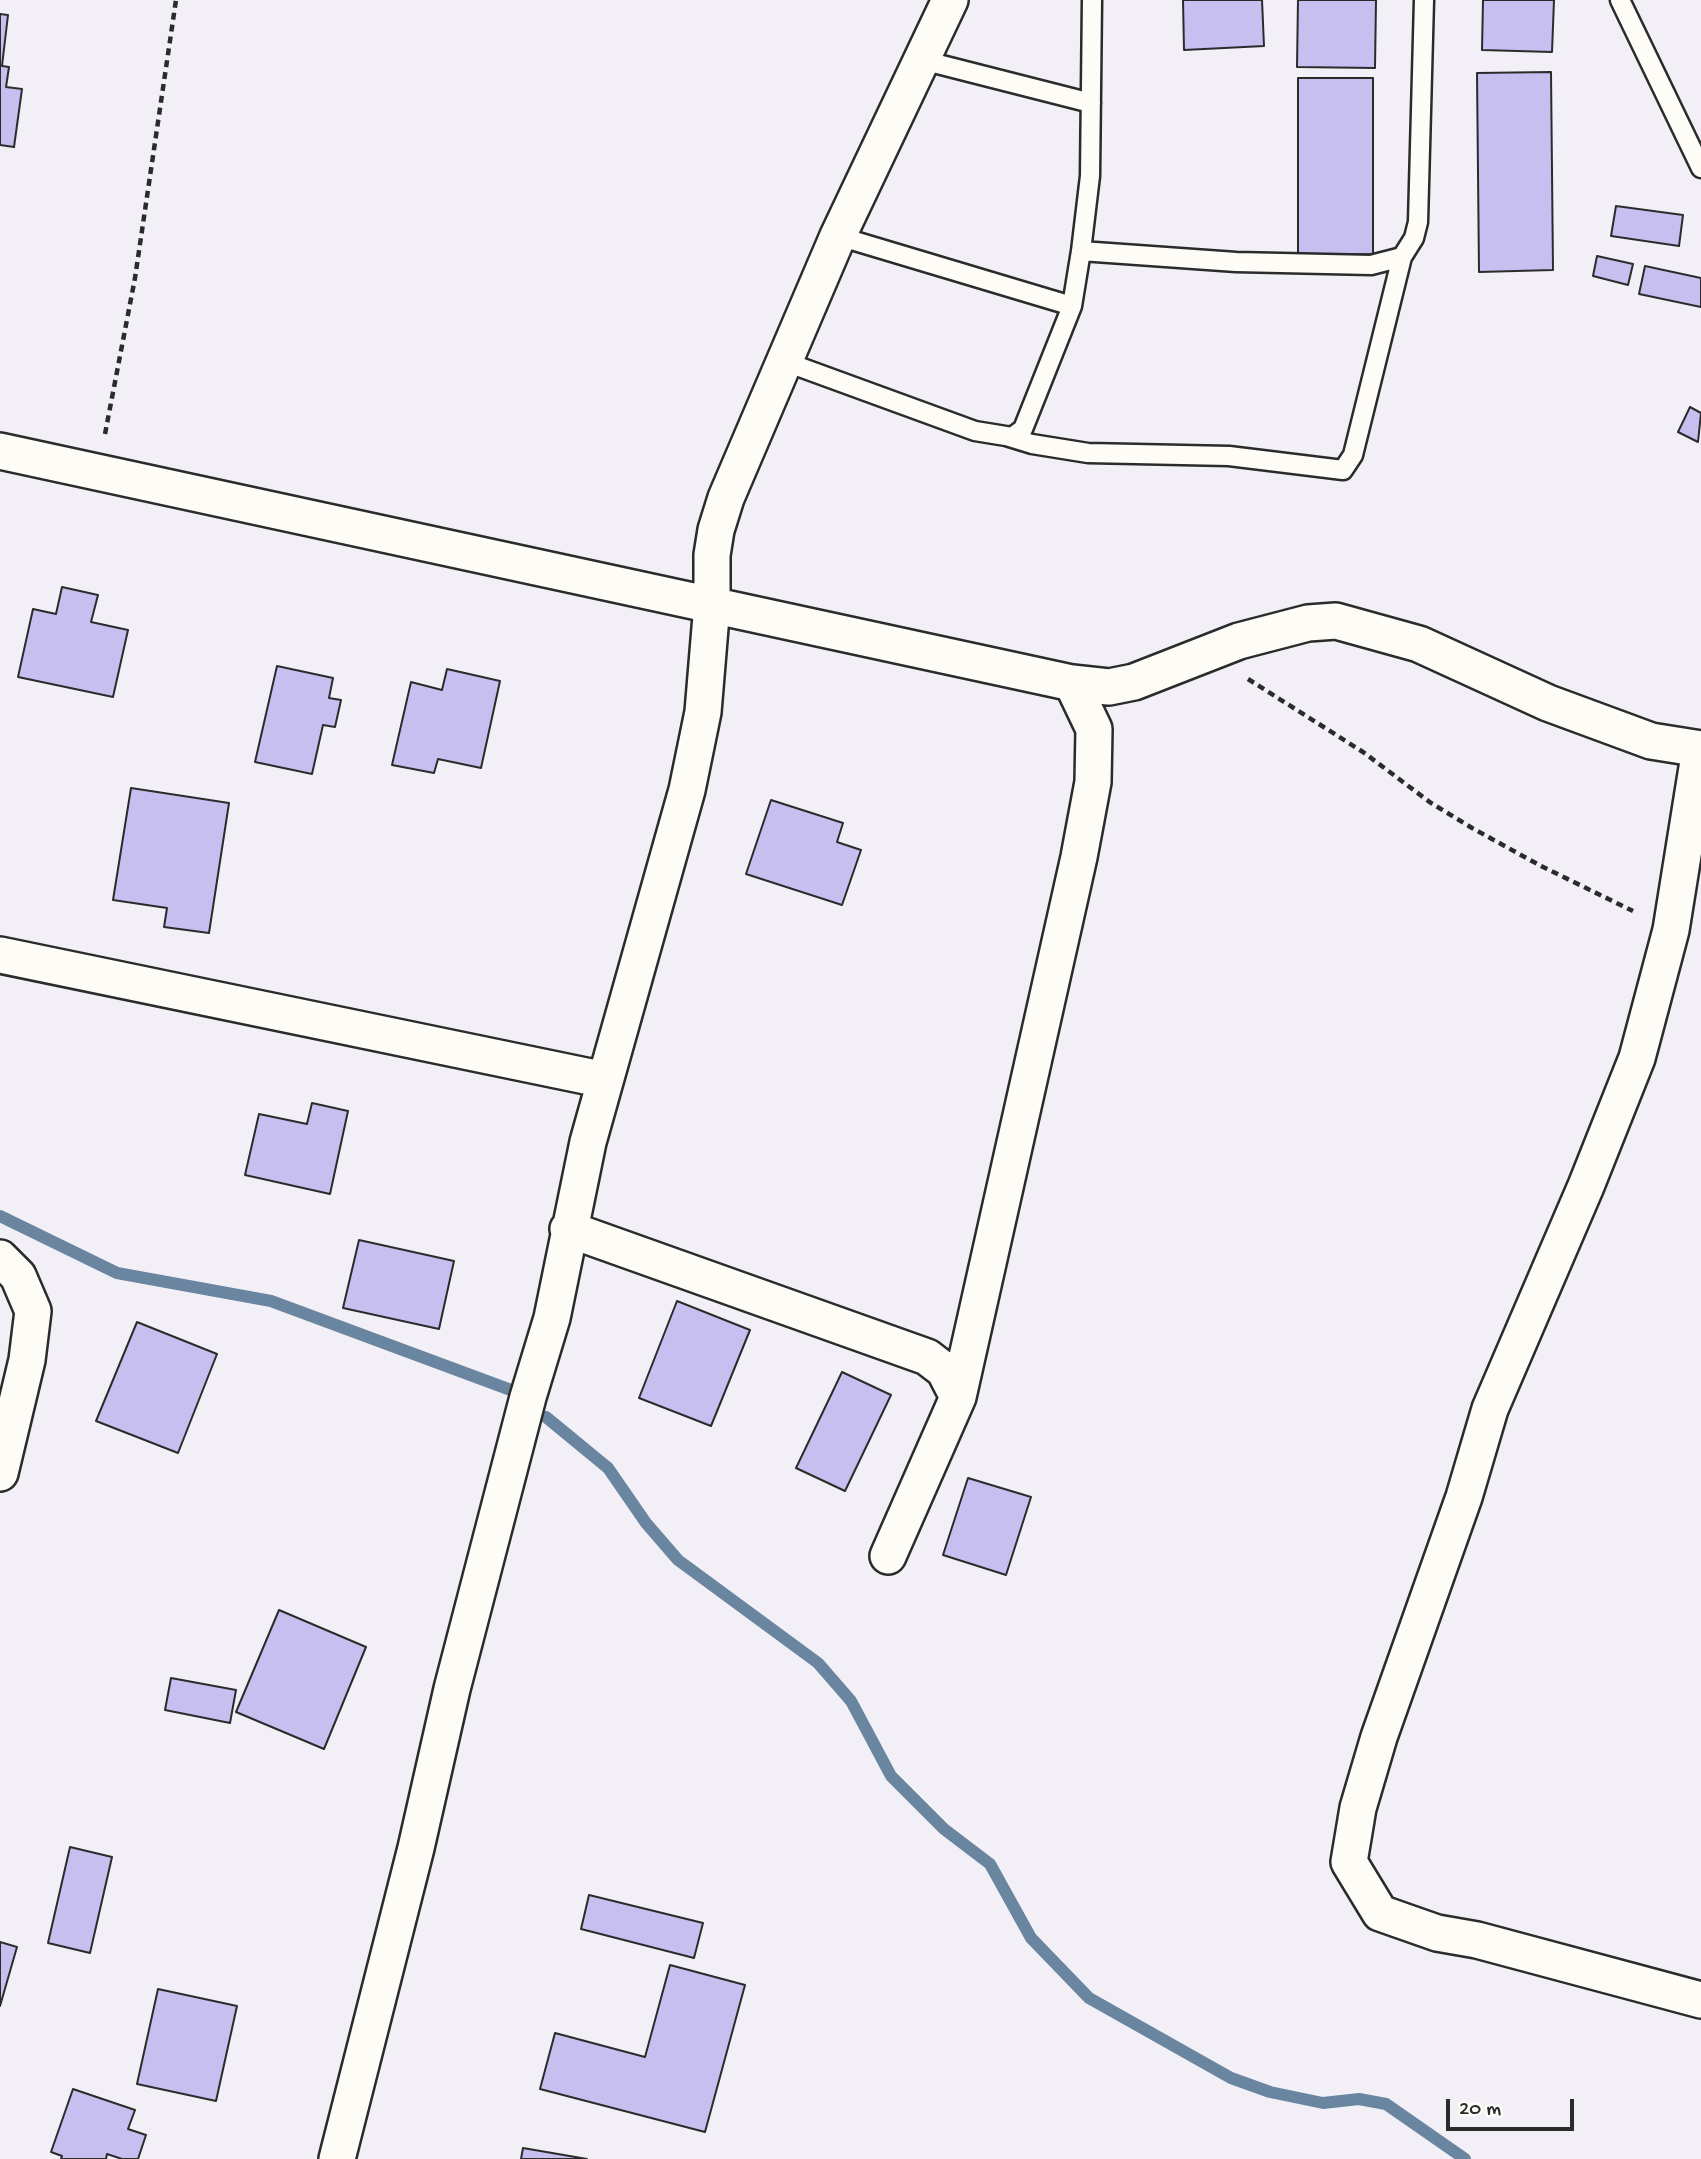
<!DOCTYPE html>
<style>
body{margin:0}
#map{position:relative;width:1701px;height:2159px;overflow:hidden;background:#f2f0f6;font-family:"Gochi Hand",sans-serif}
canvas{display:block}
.scale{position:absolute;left:1446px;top:2099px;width:128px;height:32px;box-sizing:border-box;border:4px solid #2b2b2b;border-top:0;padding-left:9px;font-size:21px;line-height:24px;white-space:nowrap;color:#2b2b2b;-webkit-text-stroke:5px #fdfcf7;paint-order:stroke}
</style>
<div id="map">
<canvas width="1701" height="2159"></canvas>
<div class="scale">20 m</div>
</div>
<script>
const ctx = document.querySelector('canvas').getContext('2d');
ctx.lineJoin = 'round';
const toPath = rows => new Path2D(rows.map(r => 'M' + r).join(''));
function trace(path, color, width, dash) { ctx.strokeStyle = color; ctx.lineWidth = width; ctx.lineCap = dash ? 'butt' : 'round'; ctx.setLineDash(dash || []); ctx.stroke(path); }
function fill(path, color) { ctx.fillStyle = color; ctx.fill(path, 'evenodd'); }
const stream = toPath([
 [0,1216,117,1273,271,1301,527,1396],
 [546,1417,608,1468,646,1523,678,1560,818,1663,851,1701,891,1776,944,1829,990,1864,1031,1938,1089,1998,1231,2078,1270,2092,1323,2103,1359,2099,1386,2104,1465,2159]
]);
const building = toPath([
 [1183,0,1262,0,1264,46,1184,50,1183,0],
 [1298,0,1376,0,1375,68,1297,67,1298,0],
 [1483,0,1554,0,1552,52,1482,50,1483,0],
 [0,14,8,15,2,66,9,67,6,87,22,89,14,147,0,145,0,14],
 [1551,72,1553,270,1479,272,1477,73,1551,72],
 [1298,78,1373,78,1373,254,1298,255,1298,78],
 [1616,206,1683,215,1679,246,1611,236,1616,206],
 [1597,256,1633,264,1628,285,1593,276,1597,256],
 [1645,266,1701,278,1701,307,1639,294,1645,266],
 [1690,407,1701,413,1698,442,1678,432,1690,407],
 [62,587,98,595,91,622,128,630,113,697,18,677,33,609,56,614,62,587],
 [277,666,333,678,329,698,341,700,335,727,323,725,312,774,255,762,277,666],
 [447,669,500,681,481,768,438,759,434,773,392,765,411,682,442,690,447,669],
 [131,788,229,803,209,933,164,927,167,908,113,900,131,788],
 [771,800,843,823,837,842,861,850,842,905,746,874,771,800],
 [312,1103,348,1111,330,1194,245,1175,259,1114,307,1124,312,1103],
 [359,1240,454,1261,439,1329,343,1308,359,1240],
 [677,1301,750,1330,711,1426,639,1398,677,1301],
 [137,1322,217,1354,178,1453,96,1421,137,1322],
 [842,1372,891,1395,845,1491,796,1468,842,1372],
 [968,1478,1031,1497,1006,1575,943,1555,968,1478],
 [279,1610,366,1647,324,1749,236,1712,279,1610],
 [171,1678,236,1690,230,1723,165,1710,171,1678],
 [70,1847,112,1857,90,1953,48,1943,70,1847],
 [589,1895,703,1923,694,1958,581,1929,589,1895],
 [0,1942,17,1947,0,2006,0,1942],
 [670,1965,745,1985,705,2132,540,2089,555,2033,645,2057,670,1965],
 [158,1989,237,2006,216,2101,137,2084,158,1989],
 [73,2089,135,2110,128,2129,146,2135,138,2159,122,2159,107,2154,106,2159,61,2159,62,2156,51,2152,73,2089],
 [523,2148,587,2159,521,2159,523,2148]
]);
const path = toPath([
 [105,434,135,278,176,0],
 [1248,679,1363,752,1431,803,1472,828,1541,866,1633,911]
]);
const lane = toPath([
 [1620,0,1701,168],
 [922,60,1091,103],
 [838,236,1072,306],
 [1081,251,1236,262,1371,265,1402,257,1414,238,1418,222,1424,0],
 [786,362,975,431,1012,437,1023,429,1072,306,1081,251,1090,176,1092,0],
 [1006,436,1032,444,1088,453,1229,456,1343,470,1353,455,1402,257]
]);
const street = toPath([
 [0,451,1072,683,1109,687,1134,682,1239,641,1308,623,1336,621,1419,644,1548,703,1651,741,1701,749],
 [1700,749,1671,930,1637,1058,1586,1186,1490,1409,1464,1497,1379,1737,1358,1808,1349,1862,1380,1913,1437,1933,1477,1940,1701,2000],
 [0,955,605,1080],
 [568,1229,927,1357,944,1370,958,1397],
 [0,1258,18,1276,33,1311,27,1360,0,1473],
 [888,1556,958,1397,1079,857,1093,782,1094,729,1072,683],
 [337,2159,416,1848,452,1689,528,1397,552,1318,588,1142,687,790,703,712,712,604,712,555,716,530,726,498,838,236,950,0]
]);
trace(stream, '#6a85a0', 12);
fill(building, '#c8bff1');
trace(building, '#2b2b2b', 2);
trace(lane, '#2b2b2b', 23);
trace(street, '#2b2b2b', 40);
trace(path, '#2b2b2b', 4.5, [7, 5]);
trace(lane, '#fdfcf7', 18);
trace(street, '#fdfcf7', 35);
</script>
